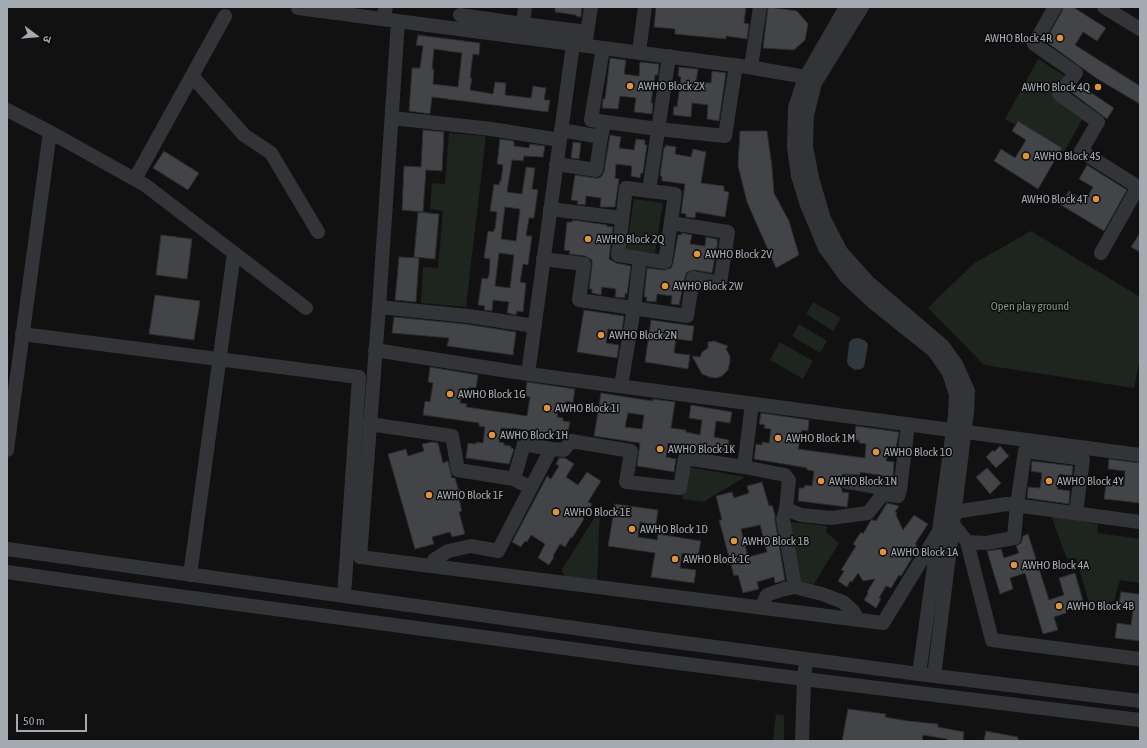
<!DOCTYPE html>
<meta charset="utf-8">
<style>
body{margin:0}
#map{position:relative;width:1147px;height:748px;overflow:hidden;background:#111112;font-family:"Asap Condensed","Noto Sans Devanagari",sans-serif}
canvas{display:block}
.frame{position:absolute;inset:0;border:8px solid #a4aab1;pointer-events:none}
.north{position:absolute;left:16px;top:16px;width:40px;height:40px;-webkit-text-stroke:3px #0c0c0d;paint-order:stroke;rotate:106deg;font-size:11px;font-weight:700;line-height:16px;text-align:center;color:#a4aab1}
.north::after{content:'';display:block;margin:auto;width:14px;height:18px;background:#a4aab1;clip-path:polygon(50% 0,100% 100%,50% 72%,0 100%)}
.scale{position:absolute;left:16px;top:714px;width:71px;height:18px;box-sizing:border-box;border:2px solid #a4aab1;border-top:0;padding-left:5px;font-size:12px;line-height:14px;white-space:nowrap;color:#a4aab1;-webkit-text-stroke:3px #0c0c0d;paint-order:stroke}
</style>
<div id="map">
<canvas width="1147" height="748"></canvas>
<div class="frame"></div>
<div class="north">उ</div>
<div class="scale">50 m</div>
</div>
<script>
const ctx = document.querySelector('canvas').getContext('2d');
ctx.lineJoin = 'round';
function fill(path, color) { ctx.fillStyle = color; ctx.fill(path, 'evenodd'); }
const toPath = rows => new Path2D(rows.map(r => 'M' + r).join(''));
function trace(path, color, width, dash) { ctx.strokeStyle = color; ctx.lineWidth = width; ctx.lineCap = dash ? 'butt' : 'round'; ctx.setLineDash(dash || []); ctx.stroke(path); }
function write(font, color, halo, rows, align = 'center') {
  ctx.font = font + ' "Asap Condensed",sans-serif'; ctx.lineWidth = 3; ctx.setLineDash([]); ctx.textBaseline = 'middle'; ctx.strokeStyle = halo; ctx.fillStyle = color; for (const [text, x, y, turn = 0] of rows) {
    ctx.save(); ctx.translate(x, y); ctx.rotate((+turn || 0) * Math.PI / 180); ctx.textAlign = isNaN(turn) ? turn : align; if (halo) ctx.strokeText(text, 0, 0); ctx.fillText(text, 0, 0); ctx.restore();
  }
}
const green = toPath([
 [1038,59,1068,78,1056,99,1084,116,1064,152,1005,119],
 [449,133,486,136,466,307,421,303,423,267,438,268,443,211,430,209,432,183,445,184],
 [634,199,663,203,655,253,626,250],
 [1031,231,1140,297,1140,358,1134,388,984,365,928,308,973,264],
 [813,302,841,318,833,331,806,314],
 [799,324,827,341,820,353,792,336],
 [780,342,813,361,803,379,770,360],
 [688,467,745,477,703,502,682,499],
 [600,509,597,582,568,578,564,575,562,569],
 [1051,516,1098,524,1097,533,1140,539,1140,583,1120,580,1114,601,1090,606,1076,558,1067,559],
 [790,522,827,526,826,532,839,543,814,584,799,581],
 [776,714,784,715,784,741,773,741]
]);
const water = toPath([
 [858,338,864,340,868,344,864,367,861,369,855,370,849,366,847,362,849,343,852,339]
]);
const building = toPath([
 [555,7,582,7,581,17,576,16,576,15,555,12,555,7],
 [656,7,746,7,744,23,749,24,747,39,726,36,726,39,675,34,675,29,654,27,656,7],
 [768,7,797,11,808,24,805,40,794,50,763,48,768,7],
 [1063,7,1073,7,1106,28,1097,41,1083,32,1075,45,1140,86,1140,104,1096,78,1045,41,1062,11,1063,7],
 [418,35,480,43,479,55,473,54,470,78,472,78,470,90,493,94,495,82,506,83,505,95,531,98,533,86,546,88,544,100,550,100,548,112,432,97,430,114,409,111,412,68,420,68,423,46,416,45,418,35],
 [434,49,462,53,458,87,433,84,434,69,432,69,434,49],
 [610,58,626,60,624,74,639,76,640,62,659,64,658,75,655,75,651,103,653,103,652,114,634,112,636,98,620,96,618,109,602,108,603,99,605,99,610,58],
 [679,67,698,69,696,82,711,83,712,71,726,73,719,121,707,119,708,105,692,103,691,117,673,115,674,106,677,107,681,77,678,76,679,67],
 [1078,84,1114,108,1107,119,1071,92,1078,84],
 [1018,121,1062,148,1038,189,994,161,1001,149,1015,158,1026,140,1012,131,1018,121],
 [423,130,444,132,442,171,426,170,423,212,402,210,404,166,421,167,423,130],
 [740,131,767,131,772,167,774,193,789,221,799,255,776,268,747,202,738,166,740,131],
 [610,135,621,137,619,148,634,150,636,139,645,140,645,145,647,145,643,173,641,173,640,178,631,176,632,166,616,164,615,178,619,179,615,207,600,207,601,198,586,196,585,205,577,204,578,201,571,200,575,175,595,178,599,178,602,176,604,171,610,135],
 [500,139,514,141,514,146,529,148,530,144,545,146,543,157,524,156,523,161,512,160,507,192,522,194,526,167,535,168,532,189,538,190,534,218,529,218,526,236,532,236,528,265,523,264,520,282,526,283,523,312,517,311,516,315,507,313,509,302,493,300,492,311,484,310,485,306,478,305,482,278,487,279,489,275,490,259,484,258,488,231,493,232,495,228,497,212,490,211,494,184,499,185,500,181,501,181,503,165,497,164,500,139],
 [505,207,520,209,516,241,501,239,505,207],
 [499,253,514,255,510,288,495,286,499,253],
 [573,142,581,143,579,159,571,158,573,142],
 [666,145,676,147,675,154,691,157,693,149,706,152,701,183,724,186,724,191,729,192,725,217,696,212,695,218,686,217,686,214,681,213,685,184,662,181,662,176,660,176,664,147,666,147,666,145],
 [164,151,199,173,188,190,153,168,164,151],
 [1087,165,1127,190,1104,231,1061,205,1069,191,1085,201,1093,187,1079,179,1087,165],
 [418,212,439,214,435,259,414,257,418,212],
 [573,220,607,225,606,226,613,227,609,259,616,263,631,266,627,294,625,293,625,298,615,297,616,289,602,287,601,295,592,293,592,289,589,289,592,265,592,260,585,256,569,254,570,251,564,250,567,222,572,222,573,220],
 [682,233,692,235,690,244,705,246,706,237,717,239,717,241,718,241,712,273,694,270,687,272,685,277,679,305,671,304,672,296,657,294,656,302,646,301,647,297,644,297,647,268,664,270,671,268,673,263,678,235,681,235,682,233],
 [1140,233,1140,252,1131,247,1140,233],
 [161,235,192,239,187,279,156,275,161,235],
 [399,257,419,258,416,302,395,300,399,257],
 [155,295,200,301,194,340,149,334,155,295],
 [584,310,624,316,622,331,608,329,606,343,619,345,617,358,577,352,584,310],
 [394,317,465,324,516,332,513,355,447,346,449,338,392,333,394,317],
 [651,320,694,326,692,341,676,339,674,353,690,355,688,369,645,362,651,320],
 [714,341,728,346,726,349,730,356,730,362,728,370,722,376,716,378,709,377,702,374,692,356,700,357,702,352,708,348,708,342,714,341],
 [430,367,478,375,476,388,469,387,469,390,462,388,460,403,467,404,466,407,473,408,527,416,530,397,525,396,527,382,575,389,573,403,566,401,566,404,559,403,557,417,563,418,563,421,570,422,568,433,564,436,512,428,512,429,501,428,499,442,504,443,504,445,511,446,511,448,514,449,509,464,466,458,468,443,476,444,476,442,483,443,485,427,479,426,479,423,423,415,425,401,430,402,433,383,428,382,430,367],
 [601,393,653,401,653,399,675,402,671,428,686,430,686,432,700,435,702,420,689,418,691,405,732,412,730,423,716,421,714,437,729,440,727,453,668,443,666,457,676,459,674,472,637,466,640,443,594,436,601,393],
 [628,413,644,415,642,429,625,427,628,413],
 [761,413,809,420,808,431,802,430,798,449,857,457,865,458,866,444,859,443,859,440,854,440,856,426,899,432,896,448,889,447,886,461,894,462,893,480,889,479,889,477,860,472,860,475,843,474,839,480,839,485,842,489,842,492,849,493,847,507,798,501,799,488,804,488,805,485,812,486,814,471,807,470,807,468,802,467,754,459,756,444,762,445,762,442,769,443,771,429,764,428,765,425,759,424,761,413],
 [432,442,438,443,443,463,448,461,452,478,455,478,460,495,458,495,462,511,459,512,465,534,452,537,450,532,432,537,434,544,415,549,388,454,406,449,408,456,424,451,422,444,432,442],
 [1000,446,1009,456,996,468,986,457,993,450,994,452,1000,446],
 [559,458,565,458,574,464,566,477,578,485,587,472,601,481,588,502,592,504,583,518,584,519,572,538,571,537,565,547,560,544,553,556,554,557,549,565,538,558,545,544,531,535,527,542,525,541,521,547,512,542,545,480,547,476,551,479,559,466,556,464,559,458],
 [1109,459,1140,463,1140,503,1104,499,1106,484,1124,486,1125,471,1108,469,1109,459],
 [1032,461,1073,466,1072,476,1059,474,1057,489,1070,491,1069,504,1027,498,1028,487,1040,488,1042,473,1031,471,1032,461],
 [987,468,1001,483,990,494,976,477,987,468],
 [762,482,769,506,772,505,775,515,775,520,785,580,775,583,774,577,757,582,759,589,743,593,738,575,734,576,719,520,722,520,716,496,732,492,734,498,749,493,747,486,762,482],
 [760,525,767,552,748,557,741,529,760,525],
 [887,503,899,506,895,512,897,513,896,515,903,530,914,515,928,524,915,544,917,545,910,557,912,558,901,576,899,575,891,588,886,586,879,598,881,599,876,608,864,600,868,593,867,592,875,579,863,581,858,573,852,582,850,581,847,587,838,581,844,571,841,570,856,546,853,544,861,532,863,534,871,520,873,520,876,521,887,503],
 [615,504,658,510,656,525,640,522,638,537,657,540,658,534,701,541,698,556,682,553,680,568,696,570,694,583,651,577,655,553,608,546,615,504],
 [1028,534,1049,600,1064,595,1059,578,1075,573,1084,604,1067,602,1066,613,1054,617,1058,630,1043,634,1025,573,1010,578,1013,589,1000,594,987,551,1001,549,1004,558,1019,553,1016,546,1021,543,1023,536,1028,534],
 [1121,592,1140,594,1140,641,1115,638,1117,623,1131,625,1133,610,1118,609,1121,592],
 [848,709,886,714,885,717,908,721,938,724,938,727,964,732,963,741,947,741,947,739,923,735,922,741,842,741,848,709],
 [986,731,1018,737,1018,741,992,741,984,740,986,731]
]);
const minor = toPath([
 [299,7,298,8,748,67,806,77,813,81],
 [525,7,523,24,587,32],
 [846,7,804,80,795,108,794,147,798,176,807,205,825,248,846,277,874,303,934,351,949,373,956,395,955,416,919,674],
 [862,7,815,83,807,115,806,146,812,178,824,219,841,252,868,282,943,346,956,364,968,391,967,412,934,676],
 [1055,7,1034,44,1076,73,1059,94,1098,122,1081,151,1138,187,1101,253],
 [1104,7,1140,29],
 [460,15,523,24,522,32],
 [383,19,386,7],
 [398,21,379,307,360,557,883,623,938,533],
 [586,40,591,7],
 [603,48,591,120,658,129,725,136,736,65],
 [639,52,645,7],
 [751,67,760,7],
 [192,76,244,135,271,153,318,232],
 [7,110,50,132,145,185,306,308],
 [392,118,491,129,560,140],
 [561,130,601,137,603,128],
 [556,164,596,170,601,137],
 [135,179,225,16],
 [649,191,626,188,618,255,665,262,675,194,649,191,669,56],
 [550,209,622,218],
 [543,259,584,264,579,300,687,316,693,278,720,283,728,232,671,223],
 [379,307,468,316,535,326],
 [22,334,359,377,344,596],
 [375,350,528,374,1140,455],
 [528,374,573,44],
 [621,386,634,308,640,258],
 [752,404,744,467,785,475,789,480,786,509,801,515,831,518,868,513,883,494,898,496,900,490,908,425],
 [369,424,452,436,458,470,514,479,531,488],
 [7,450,50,132],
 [514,479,524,444,551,449],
 [847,482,895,490],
 [954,512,1007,504,1140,522],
 [953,524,967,542,992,640,1140,659],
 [967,542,986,543,1014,538,1017,505,1025,451,1083,459,1076,513],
 [7,549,639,637,919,674,1140,701],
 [431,566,434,560,448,551,471,546,498,551,551,449,564,450,571,441,631,451,626,482,680,488,685,458,744,467],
 [7,572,141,591,639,658,804,679,1140,720],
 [190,575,234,253],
 [795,587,822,594,843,602,853,611,858,620],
 [761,608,767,595,784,589,795,587,783,519,786,509],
 [802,741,804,679,806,659]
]);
const markers = [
 [1060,38,4,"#dc943f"],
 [630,86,4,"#dc943f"],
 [1098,87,4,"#dc943f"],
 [1026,156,4,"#dc943f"],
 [1096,199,4,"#dc943f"],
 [588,239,4,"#dc943f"],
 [697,254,4,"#dc943f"],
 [665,286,4,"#dc943f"],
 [601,335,4,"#dc943f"],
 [450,394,4,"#dc943f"],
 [547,408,4,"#dc943f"],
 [492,435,4,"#dc943f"],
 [778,438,4,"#dc943f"],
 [660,449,4,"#dc943f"],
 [876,452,4,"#dc943f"],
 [821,481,4,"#dc943f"],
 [1049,481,4,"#dc943f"],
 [429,495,4,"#dc943f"],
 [556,512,4,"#dc943f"],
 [632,529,4,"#dc943f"],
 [734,541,4,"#dc943f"],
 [883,552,4,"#dc943f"],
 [675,559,4,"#dc943f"],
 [1014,565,4,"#dc943f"],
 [1059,606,4,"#dc943f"]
];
const poiNames = [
 ["AWHO Block 4R",1052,38,"right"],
 ["AWHO Block 2X",638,86],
 ["AWHO Block 4Q",1090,87,"right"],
 ["AWHO Block 4S",1034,156],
 ["AWHO Block 4T",1088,199,"right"],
 ["AWHO Block 2Q",596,239],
 ["AWHO Block 2V",705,254],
 ["AWHO Block 2W",673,286],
 ["AWHO Block 2N",609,335],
 ["AWHO Block 1G",458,394],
 ["AWHO Block 1I",555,408],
 ["AWHO Block 1H",500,435],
 ["AWHO Block 1M",786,438],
 ["AWHO Block 1K",668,449],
 ["AWHO Block 1O",884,452],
 ["AWHO Block 1N",829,481],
 ["AWHO Block 4Y",1057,481],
 ["AWHO Block 1F",437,495],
 ["AWHO Block 1E",564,512],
 ["AWHO Block 1D",640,529],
 ["AWHO Block 1B",742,541],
 ["AWHO Block 1A",891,552],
 ["AWHO Block 1C",683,559],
 ["AWHO Block 4A",1022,565],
 ["AWHO Block 4B",1067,606]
];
const parkNames = [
 ["Open play ground",1030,306]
];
fill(green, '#1e241e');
fill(water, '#2e373b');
fill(building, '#434447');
trace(building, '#2b2c2e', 1);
trace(minor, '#323437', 14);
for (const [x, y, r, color] of markers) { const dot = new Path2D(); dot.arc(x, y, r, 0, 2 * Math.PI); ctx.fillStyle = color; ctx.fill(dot); trace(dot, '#0c0c0d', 1.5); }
write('12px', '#a4aab1', '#0c0c0d', poiNames, 'left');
write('12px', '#7f9a7d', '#0c0c0d', parkNames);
</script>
